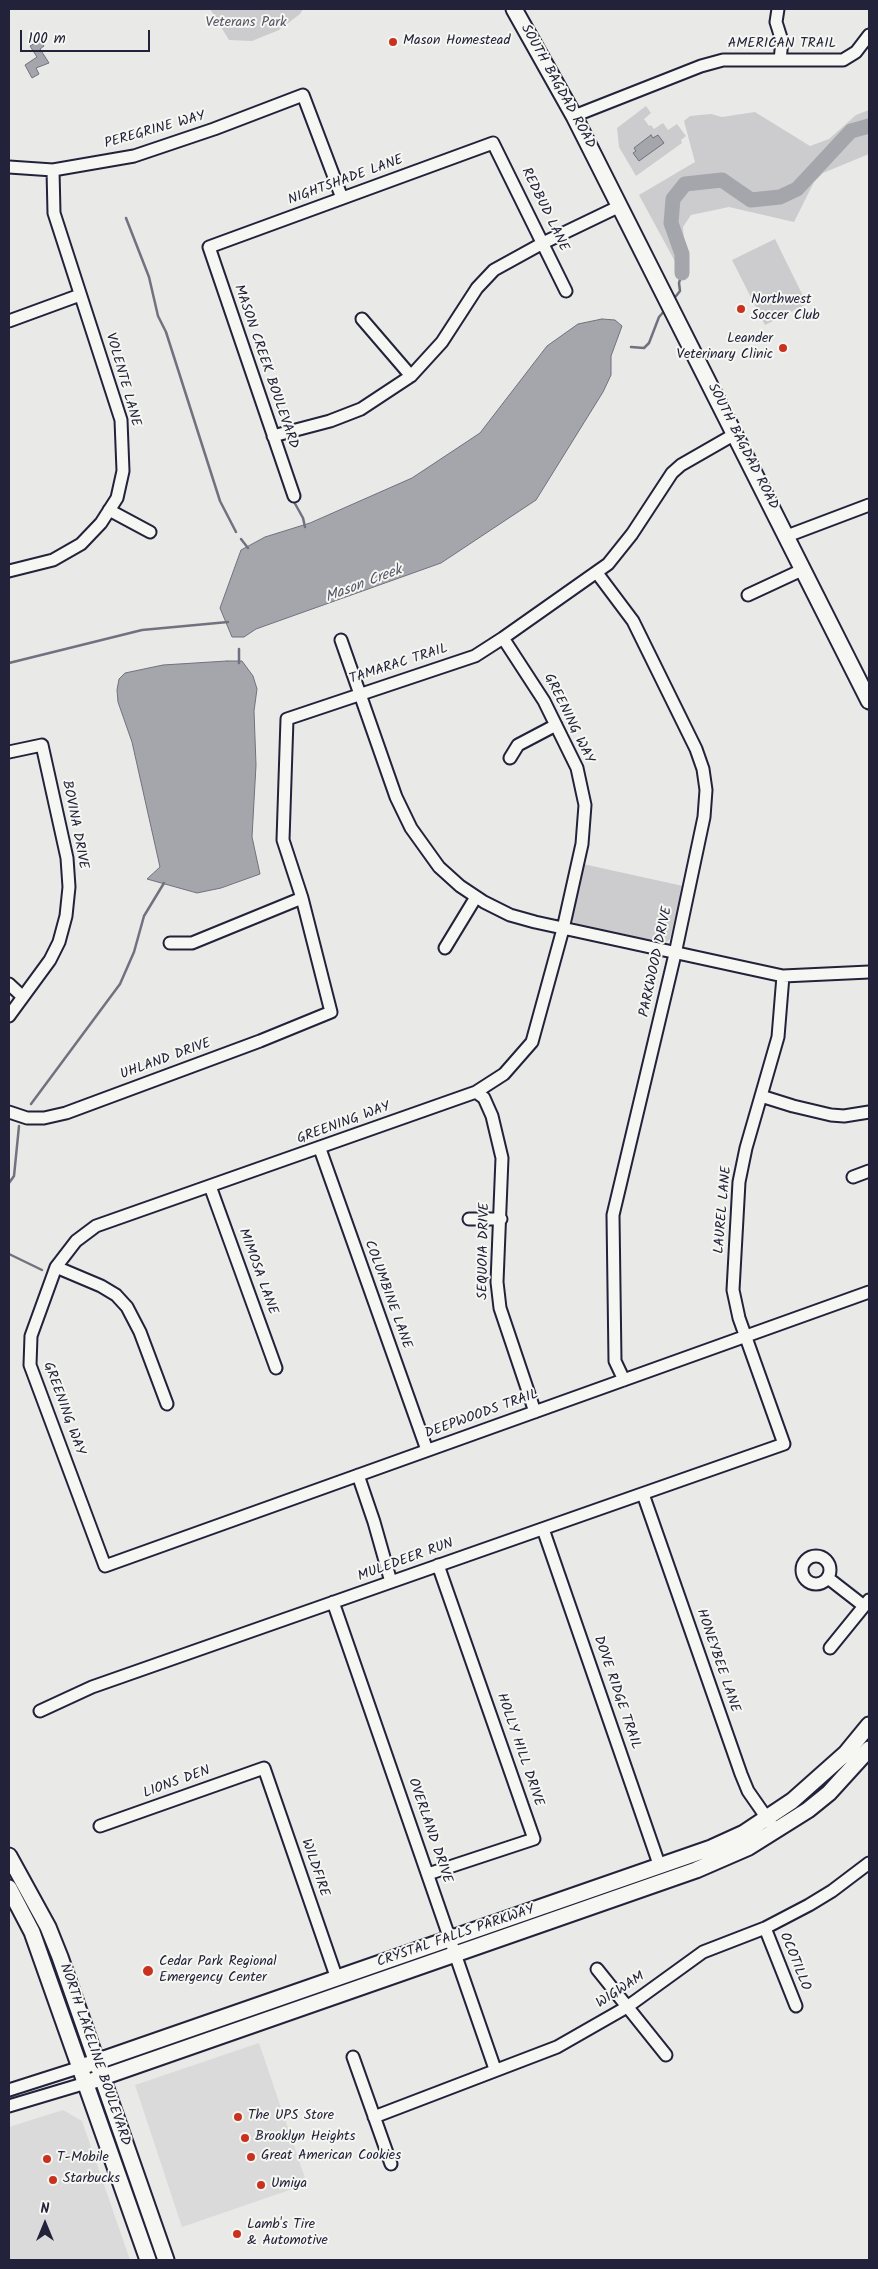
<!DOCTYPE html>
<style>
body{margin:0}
#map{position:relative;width:878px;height:2269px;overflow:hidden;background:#e9e9e7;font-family:Kalam,sans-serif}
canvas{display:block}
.frame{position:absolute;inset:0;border:10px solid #22223b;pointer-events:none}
.north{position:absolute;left:20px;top:2199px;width:50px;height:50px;-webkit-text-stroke:4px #f6f6f2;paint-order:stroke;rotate:0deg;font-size:14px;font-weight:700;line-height:20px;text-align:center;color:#22223b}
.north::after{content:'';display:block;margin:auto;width:18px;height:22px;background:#22223b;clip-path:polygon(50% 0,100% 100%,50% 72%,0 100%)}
.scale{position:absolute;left:20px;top:30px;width:130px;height:22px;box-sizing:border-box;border:2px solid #22223b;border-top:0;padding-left:6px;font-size:15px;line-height:18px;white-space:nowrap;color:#22223b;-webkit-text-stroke:4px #f6f6f2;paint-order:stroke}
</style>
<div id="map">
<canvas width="878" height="2269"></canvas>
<div class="frame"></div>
<div class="north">N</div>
<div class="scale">100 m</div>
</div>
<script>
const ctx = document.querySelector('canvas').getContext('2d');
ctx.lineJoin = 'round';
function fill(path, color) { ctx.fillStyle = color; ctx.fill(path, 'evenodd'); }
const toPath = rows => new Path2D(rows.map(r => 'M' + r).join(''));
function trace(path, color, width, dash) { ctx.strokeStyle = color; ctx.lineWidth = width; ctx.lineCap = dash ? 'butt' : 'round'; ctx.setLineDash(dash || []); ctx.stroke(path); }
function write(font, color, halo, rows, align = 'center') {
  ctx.font = font + ' Kalam,sans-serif'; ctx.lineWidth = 4; ctx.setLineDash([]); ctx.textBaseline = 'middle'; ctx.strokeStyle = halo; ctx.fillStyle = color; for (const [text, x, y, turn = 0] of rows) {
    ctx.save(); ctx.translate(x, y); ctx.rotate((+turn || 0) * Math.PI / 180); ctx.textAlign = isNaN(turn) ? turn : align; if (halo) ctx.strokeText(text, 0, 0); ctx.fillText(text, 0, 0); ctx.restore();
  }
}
const built = toPath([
 [259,2043,307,2184,182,2227,135,2085],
 [63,2110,82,2121,130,2260,9,2260,9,2127]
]);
const green = toPath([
 [210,9,303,9,300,14,279,30,252,41,229,40],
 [646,106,651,113,644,119,649,126,651,125,654,129,663,123,668,130,677,124,686,136,681,140,682,143,636,176,619,147,617,128],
 [869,110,869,154,823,173,814,182,794,222,729,207,691,215,683,227,686,270,678,267,639,195,695,162,684,121,690,116,711,114,722,117,755,112,810,146,829,139,856,115],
 [775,239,807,304,765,325,732,260],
 [583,864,683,886,670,939,667,942,663,944,574,923,570,914]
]);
const water = toPath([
 [40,40,44,46,40,49,49,63,36,68,39,74,32,78,25,65,37,57,30,46,40,40],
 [651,135,653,138,658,135,664,143,639,161,633,153,636,151,634,148,651,135],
 [602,319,615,320,622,326,611,356,611,375,603,392,536,500,441,563,256,629,244,637,232,637,220,608,241,550,265,537,310,523,412,478,480,433,547,346,578,324,602,319],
 [227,661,242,661,253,676,257,689,254,711,256,765,252,837,260,874,221,888,197,893,147,879,160,867,132,742,118,702,117,690,119,679,125,673,163,665,227,661]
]);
const stream = toPath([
 [126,218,149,277,158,316,166,332,220,501,236,532],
 [672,301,680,291,679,283,682,273],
 [631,347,644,348,649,343,659,317,666,309],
 [293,500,303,518,305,527],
 [241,539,248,548],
 [239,649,239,663],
 [9,663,142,630,228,622],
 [31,1104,120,984,134,952,144,916,164,883],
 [9,1183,14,1176,19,1126],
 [9,1254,42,1270]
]);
const river = toPath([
 [682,273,682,254,671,223,673,199,685,184,722,180,751,200,780,197,797,189,851,131,869,126]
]);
const minor = toPath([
 [778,9,776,22,782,41,780,60],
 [574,116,701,66,723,60,843,60,856,52,869,35],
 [9,167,53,170,134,156,214,129,303,95,342,198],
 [362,319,411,376],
 [9,321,80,295],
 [273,436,330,421,361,409,411,376,442,342,477,288,494,270,543,243,620,206],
 [294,496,209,247,493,143,566,291],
 [109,510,150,532],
 [787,536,869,505],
 [9,571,53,560,81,544,101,523,117,498,123,471,121,420,54,213,53,170],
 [597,573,633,621,696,749,703,769,706,790,704,817,675,954,613,1215,615,1361,624,1380],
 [748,595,804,569],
 [503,638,544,701,577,768,585,805,582,844,563,929,532,1042,504,1074,476,1092,96,1226,76,1241,56,1267,31,1336,30,1365,105,1566,869,1292],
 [341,640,396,797,411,828,439,867,460,886,484,902,510,915,535,922,783,976,869,972],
 [9,752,42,745,67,858,69,887,66,916,59,942,50,960,9,1016],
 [510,758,518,745,556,725],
 [170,943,192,943,302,898],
 [445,948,476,897],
 [9,984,23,997],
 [476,1092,484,1098,492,1116,502,1158,497,1282,500,1308,535,1412],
 [761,1096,793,1106,831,1115,844,1116,869,1112],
 [9,1112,27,1118,44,1118,66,1113,260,1041,331,1012,302,898,283,840,287,719,475,656,503,638,608,564,632,534,672,473,681,465,735,434],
 [320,1149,427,1450],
 [853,1177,869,1171],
 [210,1186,276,1368],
 [469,1219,501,1219],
 [56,1267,101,1286,116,1295,127,1307,140,1332,167,1404],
 [358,1475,374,1522,391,1582],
 [643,1494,741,1774,748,1791,771,1824],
 [543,1529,660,1867],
 '802 1570a14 14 0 1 1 28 0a14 14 0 1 1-28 0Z',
 [828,1578,864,1606],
 [333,1602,495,2069],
 [830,1648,869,1600],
 [40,1711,92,1687,784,1444,739,1318,733,1290,739,1182,746,1148,778,1037,783,976],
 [100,1826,264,1768,337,1979],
 [428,1874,534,1839,438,1565],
 [765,1928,796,2006],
 [597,1969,666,2055],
 [353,2057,391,2164],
 [9,2090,81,2067],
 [9,2106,86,2083],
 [374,2117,557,2047,627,2007,703,1952,765,1928,809,1905,832,1891,869,1863]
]);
const major = toPath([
 [514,9,574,116,869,701],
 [9,1856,48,1927,60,1957,166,2260],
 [9,1888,32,1932,148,2260],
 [81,2067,711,1848,744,1833,792,1801,846,1753,869,1725],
 [86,2083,696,1870,749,1847,808,1810,829,1793,869,1749]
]);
const markers = [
 [393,42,5,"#c8321e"],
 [741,309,5,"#c8321e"],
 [783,348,5,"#c8321e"],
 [148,1971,6,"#c8321e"],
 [238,2117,5,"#c8321e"],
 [245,2138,5,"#c8321e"],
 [251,2157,5,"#c8321e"],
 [47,2159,5,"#c8321e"],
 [53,2180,5,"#c8321e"],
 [261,2185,5,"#c8321e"],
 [237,2234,5,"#c8321e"]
];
const parkNames = [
 ["Veterans Park",246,24]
];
const poiNames = [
 ["Mason Homestead",403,42],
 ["Northwest",751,301],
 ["Soccer Club",751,317],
 ["Leander",773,340,"right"],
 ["Veterinary Clinic",773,356,"right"],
 ["Cedar Park Regional",159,1963],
 ["Emergency Center",159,1979],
 ["The UPS Store",248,2117],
 ["Brooklyn Heights",255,2138],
 ["Great American Cookies",261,2157],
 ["T-Mobile",57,2159],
 ["Starbucks",63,2180],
 ["Umiya",271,2185],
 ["Lamb's Tire",247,2226],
 ["& Automotive",247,2242]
];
const streetNames = [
 ["AMERICAN TRAIL",782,45],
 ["SOUTH BAGDAD ROAD",557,87,61],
 ["PEREGRINE WAY",155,131,-16],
 ["NIGHTSHADE LANE",346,181,-20],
 ["REDBUD LANE",544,210,64],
 ["MASON CREEK BOULEVARD",265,367,71],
 ["VOLENTE LANE",122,380,74],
 ["SOUTH BAGDAD ROAD",742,447,63],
 ["TAMARAC TRAIL",399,665,-18],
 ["GREENING WAY",568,719,64],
 ["BOVINA DRIVE",74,825,79],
 ["PARKWOOD DRIVE",657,962,-78],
 ["UHLAND DRIVE",166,1060,-20],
 ["GREENING WAY",344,1124,-20],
 ["LAUREL LANE",724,1210,-85],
 ["SEQUOIA DRIVE",485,1251,-89],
 ["MIMOSA LANE",257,1272,70],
 ["COLUMBINE LANE",387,1295,70],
 ["GREENING WAY",63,1409,70],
 ["DEEPWOODS TRAIL",482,1415,-20],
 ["MULEDEER RUN",406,1561,-20],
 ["HONEYBEE LANE",717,1661,71],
 ["DOVE RIDGE TRAIL",616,1693,71],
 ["HOLLY HILL DRIVE",519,1750,71],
 ["LIONS DEN",177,1783,-20],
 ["OVERLAND DRIVE",429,1831,71],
 ["WILDFIRE",314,1868,71],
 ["CRYSTAL FALLS PARKWAY",456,1937,-19],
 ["OCOTILLO",794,1962,68],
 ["WIGWAM",621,1991,-33],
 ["NORTH LAKELINE BOULEVARD",94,2055,71]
];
const waterNames = [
 ["Mason Creek",364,585,-21]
];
fill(built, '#dadada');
fill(green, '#ccccce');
fill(water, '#a5a5ac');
trace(water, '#71717f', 1);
trace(stream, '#71717f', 2.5);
trace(river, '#a5a5ac', 15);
trace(minor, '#22223b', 15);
trace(major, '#22223b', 19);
trace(minor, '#f6f6f2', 11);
trace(major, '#f6f6f2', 15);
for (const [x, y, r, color] of markers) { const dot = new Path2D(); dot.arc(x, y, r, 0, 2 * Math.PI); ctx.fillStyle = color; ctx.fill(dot); trace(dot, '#f6f6f2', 2); }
write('14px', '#555567', '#f6f6f2', parkNames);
write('14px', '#22223b', '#f6f6f2', poiNames, 'left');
write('14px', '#22223b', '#f6f6f2', streetNames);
write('italic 15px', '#565668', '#f6f6f2', waterNames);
</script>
